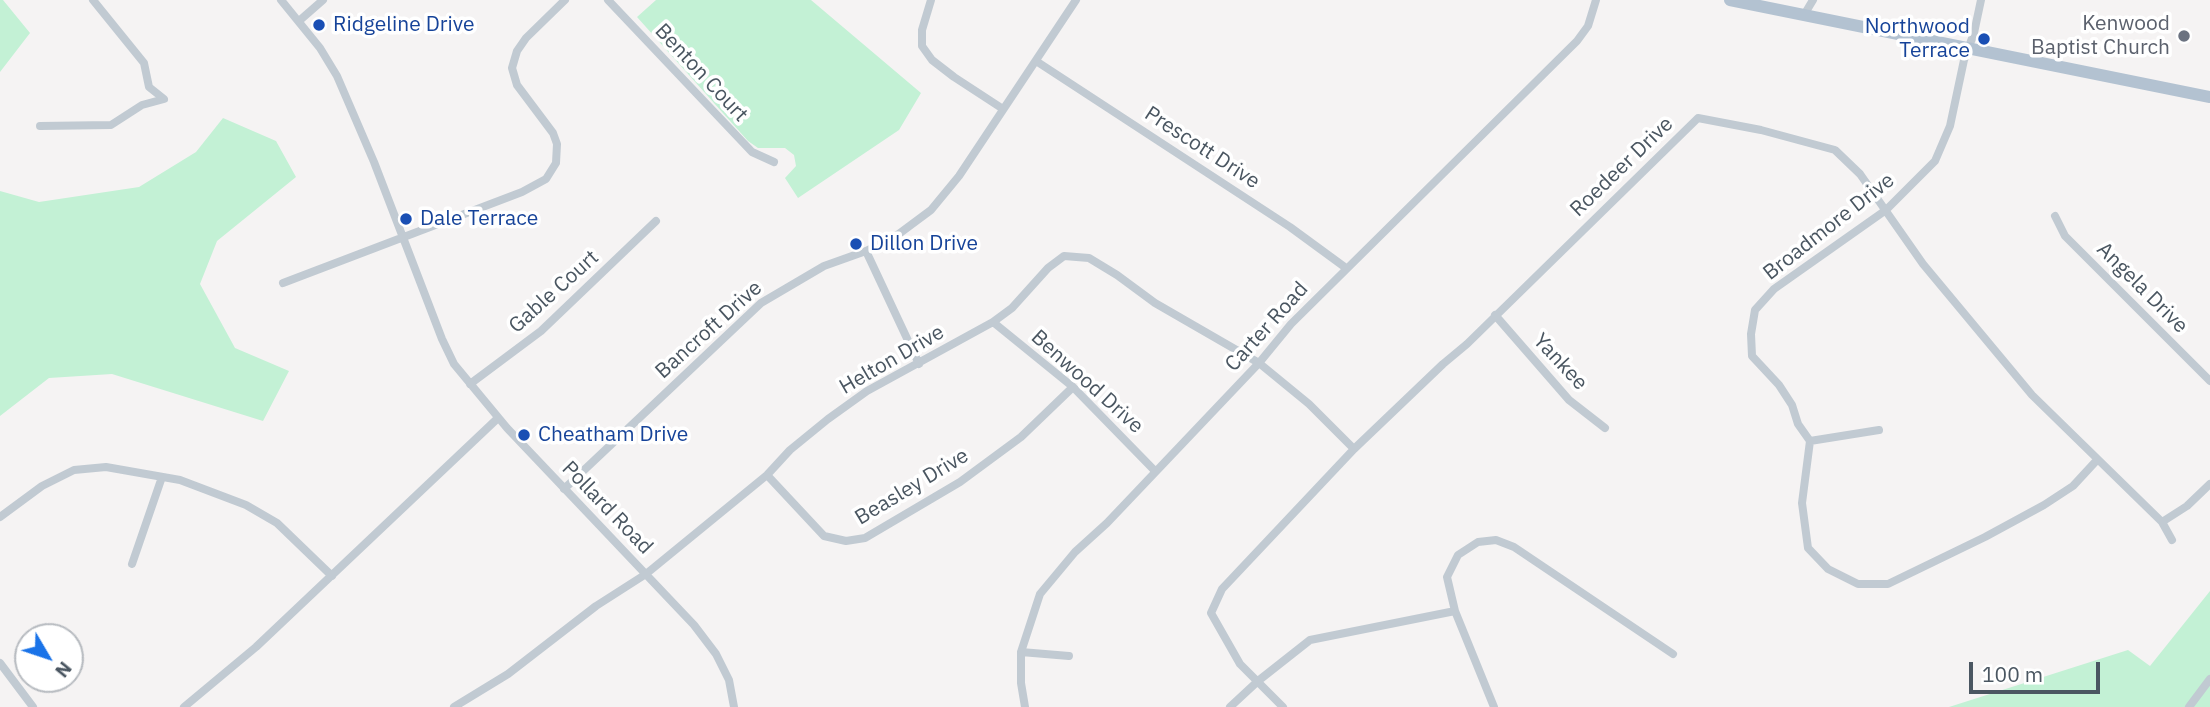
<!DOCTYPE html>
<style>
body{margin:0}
#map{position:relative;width:2210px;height:707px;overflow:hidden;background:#f5f3f3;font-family:"IBM Plex Sans",sans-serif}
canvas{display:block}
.north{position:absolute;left:14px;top:623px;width:70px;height:70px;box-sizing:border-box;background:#fff;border:2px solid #b7bbc0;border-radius:50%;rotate:129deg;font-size:19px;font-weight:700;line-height:28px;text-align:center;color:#4a5661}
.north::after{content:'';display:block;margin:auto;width:24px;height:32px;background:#1a73e8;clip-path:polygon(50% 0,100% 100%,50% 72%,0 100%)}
.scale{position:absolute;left:1969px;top:662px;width:131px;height:32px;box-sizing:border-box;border:4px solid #4a5661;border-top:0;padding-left:9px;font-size:21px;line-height:24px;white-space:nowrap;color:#4a5661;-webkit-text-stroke:5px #fff;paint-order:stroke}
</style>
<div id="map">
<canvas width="2210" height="707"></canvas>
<div class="north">N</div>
<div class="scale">100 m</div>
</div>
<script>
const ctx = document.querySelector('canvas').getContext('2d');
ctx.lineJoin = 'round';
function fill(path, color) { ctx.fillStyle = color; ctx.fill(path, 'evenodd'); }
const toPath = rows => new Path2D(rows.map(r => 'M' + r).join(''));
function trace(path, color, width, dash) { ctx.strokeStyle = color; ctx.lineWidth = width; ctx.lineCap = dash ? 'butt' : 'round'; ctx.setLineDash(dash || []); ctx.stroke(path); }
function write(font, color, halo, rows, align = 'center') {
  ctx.font = font + ' "IBM Plex Sans",sans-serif'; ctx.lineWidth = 7; ctx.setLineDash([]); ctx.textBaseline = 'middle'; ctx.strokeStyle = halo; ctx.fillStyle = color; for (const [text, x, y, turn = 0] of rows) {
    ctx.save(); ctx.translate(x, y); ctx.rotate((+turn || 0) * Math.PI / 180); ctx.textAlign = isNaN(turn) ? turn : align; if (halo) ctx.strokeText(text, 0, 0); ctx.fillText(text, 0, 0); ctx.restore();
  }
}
const green = toPath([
 [0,0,3,0,30,33,0,72],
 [656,0,811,0,921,93,899,130,798,198,785,178,796,166,794,155,785,148,758,148,748,141,637,17],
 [223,118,276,141,296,177,217,241,200,284,235,348,289,371,263,421,112,374,49,378,0,416,0,191,39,202,139,187,196,152],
 [2210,591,2210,707,1949,707,2128,650,2150,666]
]);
const minor = toPath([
 [281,0,320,48,337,76,374,162,442,339,454,364,507,428,694,625,716,654,729,680,734,707],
 [608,0,752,152,774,162],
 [931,0,922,30,922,46,932,60,954,77,1003,109],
 [1981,0,1974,33,1964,60,1950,126,1935,161,1886,210,1774,289,1755,310,1751,334,1752,356,1779,385,1792,405,1798,424,1810,441,1802,503,1808,548,1828,569,1858,584,1888,584,1985,537,2044,505,2073,486,2097,460],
 [1804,15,1813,0],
 [299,21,323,0],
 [1036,61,1290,227,1346,268],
 [40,126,111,125,142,105,164,99,149,87,144,63,93,0],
 [2055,216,2065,236,2210,381],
 [866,251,919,364],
 [283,283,522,192,546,179,556,163,557,144,553,133,517,85,512,68,517,51,526,38,565,0],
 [1495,315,1569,400,1605,428],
 [993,322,1073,387,1155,471],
 [470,384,541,331,656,221],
 [1810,441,1879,430],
 [767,475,824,536,846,541,865,538,960,482,1021,437,1073,387],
 [564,489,761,303,824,266,866,251,896,236,931,210,959,176,1076,0],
 [0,517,42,486,74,470,106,467,180,480,246,505,277,523,332,576],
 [2162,522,2187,506,2210,484],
 [132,564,162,477],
 [1021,652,1069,656],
 [0,663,33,707],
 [184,707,256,647,498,418],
 [454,707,508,674,596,606,646,574,767,475,790,450,828,419,867,391,993,322,1012,308,1048,268,1064,256,1089,258,1117,275,1155,303,1259,363,1309,404,1354,449],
 [1025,707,1021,683,1021,652,1040,594,1075,552,1107,523,1259,363,1291,324,1577,41,1588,26,1596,0],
 [1230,707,1258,681,1310,640,1455,611],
 [1283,707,1240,664,1211,613,1222,589,1354,449,1443,364,1467,344,1698,118,1761,130,1835,150,1860,174,1923,264,2032,395,2162,522,2172,540],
 [1494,707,1455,611,1447,577,1458,555,1478,542,1496,540,1514,547,1673,654],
 [2189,707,2210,679]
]);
const primary = toPath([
 [1730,0,2210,97]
]);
const markers = [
 [319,25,7,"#1a4fb4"],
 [2184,36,7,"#6b7280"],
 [1984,39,7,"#1a4fb4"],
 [406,219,7,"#1a4fb4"],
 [856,244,7,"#1a4fb4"],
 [524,435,7,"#1a4fb4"]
];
const worshipNames = [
 ["Kenwood",2170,24],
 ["Baptist Church",2170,48]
];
const transitNames = [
 ["Ridgeline Drive",333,25],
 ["Northwood",1970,27,"right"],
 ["Terrace",1970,51,"right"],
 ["Dale Terrace",420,219],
 ["Dillon Drive",870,244],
 ["Cheatham Drive",538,435]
];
const streetNames = [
 ["Benton Court",701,73,47],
 ["Prescott Drive",1202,148,33],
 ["Roedeer Drive",1622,167,-44],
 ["Broadmore Drive",1829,227,-38],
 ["Angela Drive",2142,288,45],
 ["Gable Court",554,292,-42],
 ["Carter Road",1267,327,-48],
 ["Bancroft Drive",709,330,-42],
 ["Helton Drive",892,360,-30],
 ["Yankee",1560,362,47],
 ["Benwood Drive",1087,382,42],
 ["Beasley Drive",912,487,-31],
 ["Pollard Road",607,508,46]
];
fill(green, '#c3f1d5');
trace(minor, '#c1cad2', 8);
trace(primary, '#b3c2d1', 12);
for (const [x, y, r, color] of markers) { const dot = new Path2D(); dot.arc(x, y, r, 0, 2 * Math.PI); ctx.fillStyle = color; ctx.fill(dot); trace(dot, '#fff', 2.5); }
write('21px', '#5b616d', '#fff', worshipNames, 'right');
write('21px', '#164399', '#fff', transitNames, 'left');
write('21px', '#4a5661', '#fff', streetNames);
</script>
